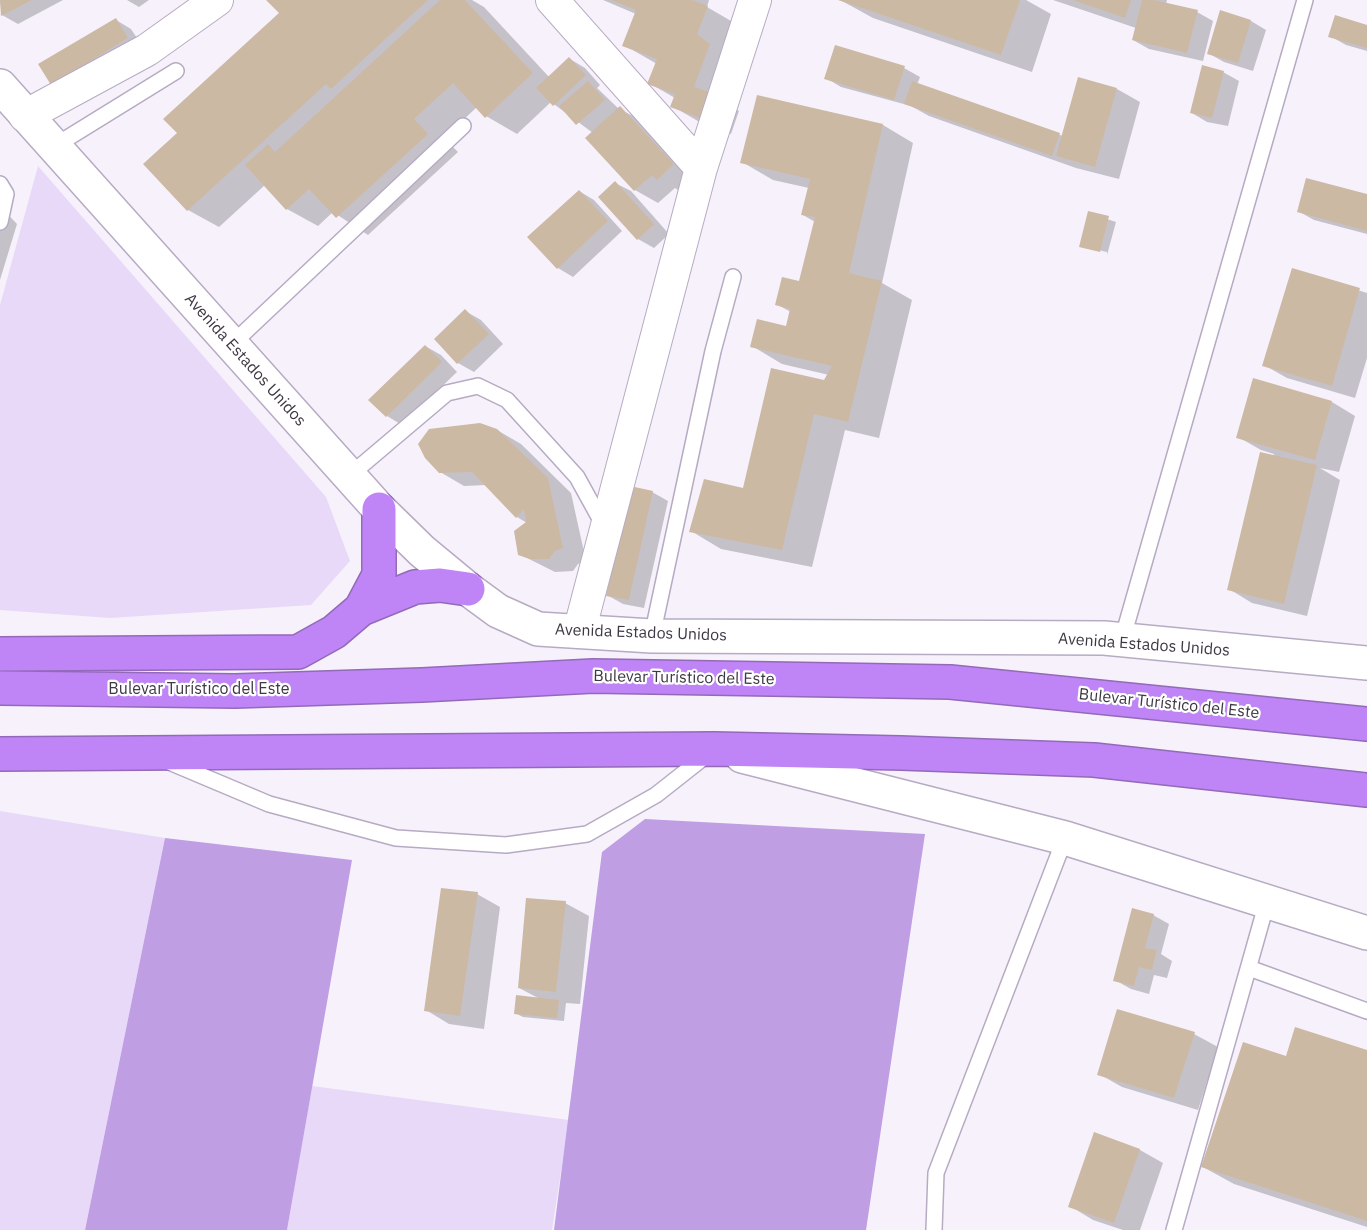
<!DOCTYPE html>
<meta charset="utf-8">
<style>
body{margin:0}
canvas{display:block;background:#f6f1fb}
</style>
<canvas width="1367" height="1230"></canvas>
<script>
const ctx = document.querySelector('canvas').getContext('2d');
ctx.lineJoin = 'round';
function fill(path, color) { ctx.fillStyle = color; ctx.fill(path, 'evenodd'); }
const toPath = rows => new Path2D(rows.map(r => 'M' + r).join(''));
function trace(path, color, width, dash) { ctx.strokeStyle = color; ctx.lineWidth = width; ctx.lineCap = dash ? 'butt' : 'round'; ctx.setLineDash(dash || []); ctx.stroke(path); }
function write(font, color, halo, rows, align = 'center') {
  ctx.font = font + ' "IBM Plex Sans",sans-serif'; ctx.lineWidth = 4.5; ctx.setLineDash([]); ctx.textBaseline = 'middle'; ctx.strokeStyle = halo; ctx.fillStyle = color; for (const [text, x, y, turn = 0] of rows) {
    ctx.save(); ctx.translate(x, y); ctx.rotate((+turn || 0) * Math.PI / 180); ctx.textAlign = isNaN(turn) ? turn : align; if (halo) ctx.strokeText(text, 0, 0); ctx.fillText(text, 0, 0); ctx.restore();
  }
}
const green = toPath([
 [38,166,326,497,350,561,311,605,110,618,0,610,0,305],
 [0,811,165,838,85,1230,0,1230],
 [312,1086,569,1120,552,1230,287,1230]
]);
const forest = toPath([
 [645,819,925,834,866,1230,554,1230,602,852],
 [165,838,352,860,287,1230,85,1230]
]);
const shadow = toPath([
 [0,0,63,0,18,24,2,15],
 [127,0,149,0,139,7],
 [268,0,472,0,484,7,550,78,570,59,585,68,600,85,597,88,619,109,643,121,696,179,681,192,675,188,658,203,635,190,593,133,551,102,517,134,486,116,477,107,444,138,458,152,368,235,333,212,318,226,287,209,265,185,219,227,188,210,179,133,281,13],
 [603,0,709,0,707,7,738,25,725,103,739,111,731,134,703,124,672,106,675,98,649,83,657,64,624,45,636,14],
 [1026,0,1051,14,1032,72,873,18,842,1],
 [1053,0,1167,0,1166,4,1197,12,1213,21,1203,61,1149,49,1133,40,1136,28],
 [116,20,131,29,143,47,52,83],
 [1251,21,1266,30,1253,71,1224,62,1208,53],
 [1367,26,1367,51,1346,45,1330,36],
 [904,68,920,77,917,85,1063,136,1117,89,1140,102,1119,179,1076,168,929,116,911,106,841,87,826,78],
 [1223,72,1239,81,1228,126,1207,122,1192,113],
 [758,97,883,125,913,143,882,283,912,300,879,438,845,430,812,567,721,549,691,531,744,490,829,375,782,364,752,346,787,328,791,312,776,304,800,283,815,222,803,215,809,188,773,180,742,162],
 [615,183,631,191,669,234,654,248,638,239],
 [579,191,594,200,622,231,573,277,558,268],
 [1367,196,1367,234,1314,220,1298,211],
 [0,206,17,224,0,280],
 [1089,213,1116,222,1107,255,1107,252,1080,246],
 [1293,270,1367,293,1367,358,1355,398,1287,378,1264,365],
 [465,311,481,320,503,344,474,372,458,363],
 [425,346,441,355,457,372,402,425,387,416],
 [1254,380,1332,402,1355,416,1339,472,1320,468,1340,480,1307,616,1252,603,1229,589,1274,454,1261,450,1238,437],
 [497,430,521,444,571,493,586,561,578,564,573,571,555,572,519,554,527,523,517,517,486,485,464,486,440,472],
 [652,492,668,501,644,608,623,604,607,595],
 [477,894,500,907,484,1029,449,1024,426,1010],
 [565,903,589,916,580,1004,566,1003,564,1021,523,1017,515,1013,540,999,519,988],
 [1153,915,1169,924,1161,954,1172,961,1167,978,1154,975,1149,994,1131,989,1115,980],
 [1194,1034,1218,1047,1198,1110,1122,1087,1099,1074],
 [1367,1052,1367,1227,1234,1184,1203,1167,1287,1058],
 [1095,1134,1140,1150,1163,1163,1140,1230,1123,1230,1093,1220,1070,1206]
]);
const building = toPath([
 [0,0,32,0,1,16],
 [266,0,428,0,331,89,326,84,187,211,143,164,177,133,163,119,279,13],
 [440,0,465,0,533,73,485,118,453,83,414,119,428,134,336,218,309,189,286,210,245,165,268,144,275,152],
 [611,0,692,0,708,6,697,34,710,44,694,87,709,92,700,118,670,107,675,94,647,84,657,59,622,46,636,10],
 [838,0,1020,0,1001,55],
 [1073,0,1131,0,1125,18],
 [1142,0,1154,0,1198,10,1187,53,1132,40],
 [1220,10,1251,20,1238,63,1207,54],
 [1335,15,1367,25,1367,48,1328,37],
 [116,18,128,38,51,85,38,64],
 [835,45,905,66,894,100,824,79],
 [569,57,586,75,553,106,536,88],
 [1202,65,1224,71,1212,118,1190,113],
 [1078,77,1117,88,1095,167,1056,156],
 [588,81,605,100,576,125,559,106],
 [912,81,1060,133,1052,156,904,104],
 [757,95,883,124,849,273,882,281,848,422,814,414,782,550,689,532,704,479,743,488,771,368,824,380,832,366,750,347,757,319,786,326,790,309,775,305,782,277,799,281,815,217,801,215,810,179,740,163],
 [620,106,674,164,657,180,652,175,634,191,585,138],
 [1306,178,1367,194,1367,231,1297,212],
 [615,181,654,224,637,240,598,197],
 [579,190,608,221,557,269,527,237],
 [1088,211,1109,216,1100,252,1079,247],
 [1292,268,1360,288,1332,386,1262,366],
 [465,309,489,334,457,364,434,339],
 [425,345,442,362,386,417,368,400],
 [1253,378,1332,401,1315,460,1236,438],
 [480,423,497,429,548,478,563,548,555,551,549,559,530,559,518,555,514,531,526,522,524,509,516,518,472,472,439,473,425,458,418,444,429,429],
 [1260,452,1317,465,1284,604,1227,590],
 [630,486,653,491,629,600,606,596],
 [441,888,478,892,460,1016,424,1011],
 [526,898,566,901,556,992,518,988],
 [1132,908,1154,914,1145,948,1157,950,1152,970,1139,967,1134,986,1113,981],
 [516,995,559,1000,557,1018,514,1014],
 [1117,1009,1195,1032,1174,1098,1097,1075],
 [1295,1027,1367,1050,1367,1221,1201,1167,1243,1042,1286,1056],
 [1094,1132,1140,1149,1114,1223,1068,1207]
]);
const lane = toPath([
 [53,147,176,71],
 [0,184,6,194,0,222],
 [231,345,463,126],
 [349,476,447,393,478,386,507,400,577,477,604,526],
 [652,636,713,351,733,277],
 [1122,640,1305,0],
 [167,761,269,804,396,838,506,845,587,834,656,795,708,754],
 [1249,968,1367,1011],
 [934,1230,936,1173,1065,838],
 [1174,1230,1267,902]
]);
const street = toPath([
 [552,0,701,168],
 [25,116,147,50,217,0],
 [579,632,701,168,755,0]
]);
const secondary = toPath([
 [0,86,379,509,422,551,468,589,498,611,538,629,652,636,1104,638,1367,663],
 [742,756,1065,838,1367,933]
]);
const highway = toPath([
 [361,609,415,587,440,585,468,589],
 [0,654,298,652,334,632,361,609,379,575,379,509],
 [0,688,235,691,422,685,593,676,950,682,1367,724],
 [0,754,714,749,901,753,1094,760,1367,790]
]);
const streetNames = [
 ["Avenida Estados Unidos",245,360,48],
 ["Avenida Estados Unidos",641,633,2],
 ["Avenida Estados Unidos",1144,645,4],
 ["Bulevar Turístico del Este",684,678,1],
 ["Bulevar Turístico del Este",199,689],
 ["Bulevar Turístico del Este",1169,704,6]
];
fill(green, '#e8d9f9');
fill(forest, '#bf9ee3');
fill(shadow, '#0003');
fill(building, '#ccb9a3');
trace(lane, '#b7abc4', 18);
trace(street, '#b7abc4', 34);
trace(secondary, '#b7abc4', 36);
trace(highway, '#926ab8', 36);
trace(lane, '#fff', 15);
trace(street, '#fff', 32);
trace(secondary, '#fff', 33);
trace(highway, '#bf85f7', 33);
write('16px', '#3d3843', '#fff', streetNames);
</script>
